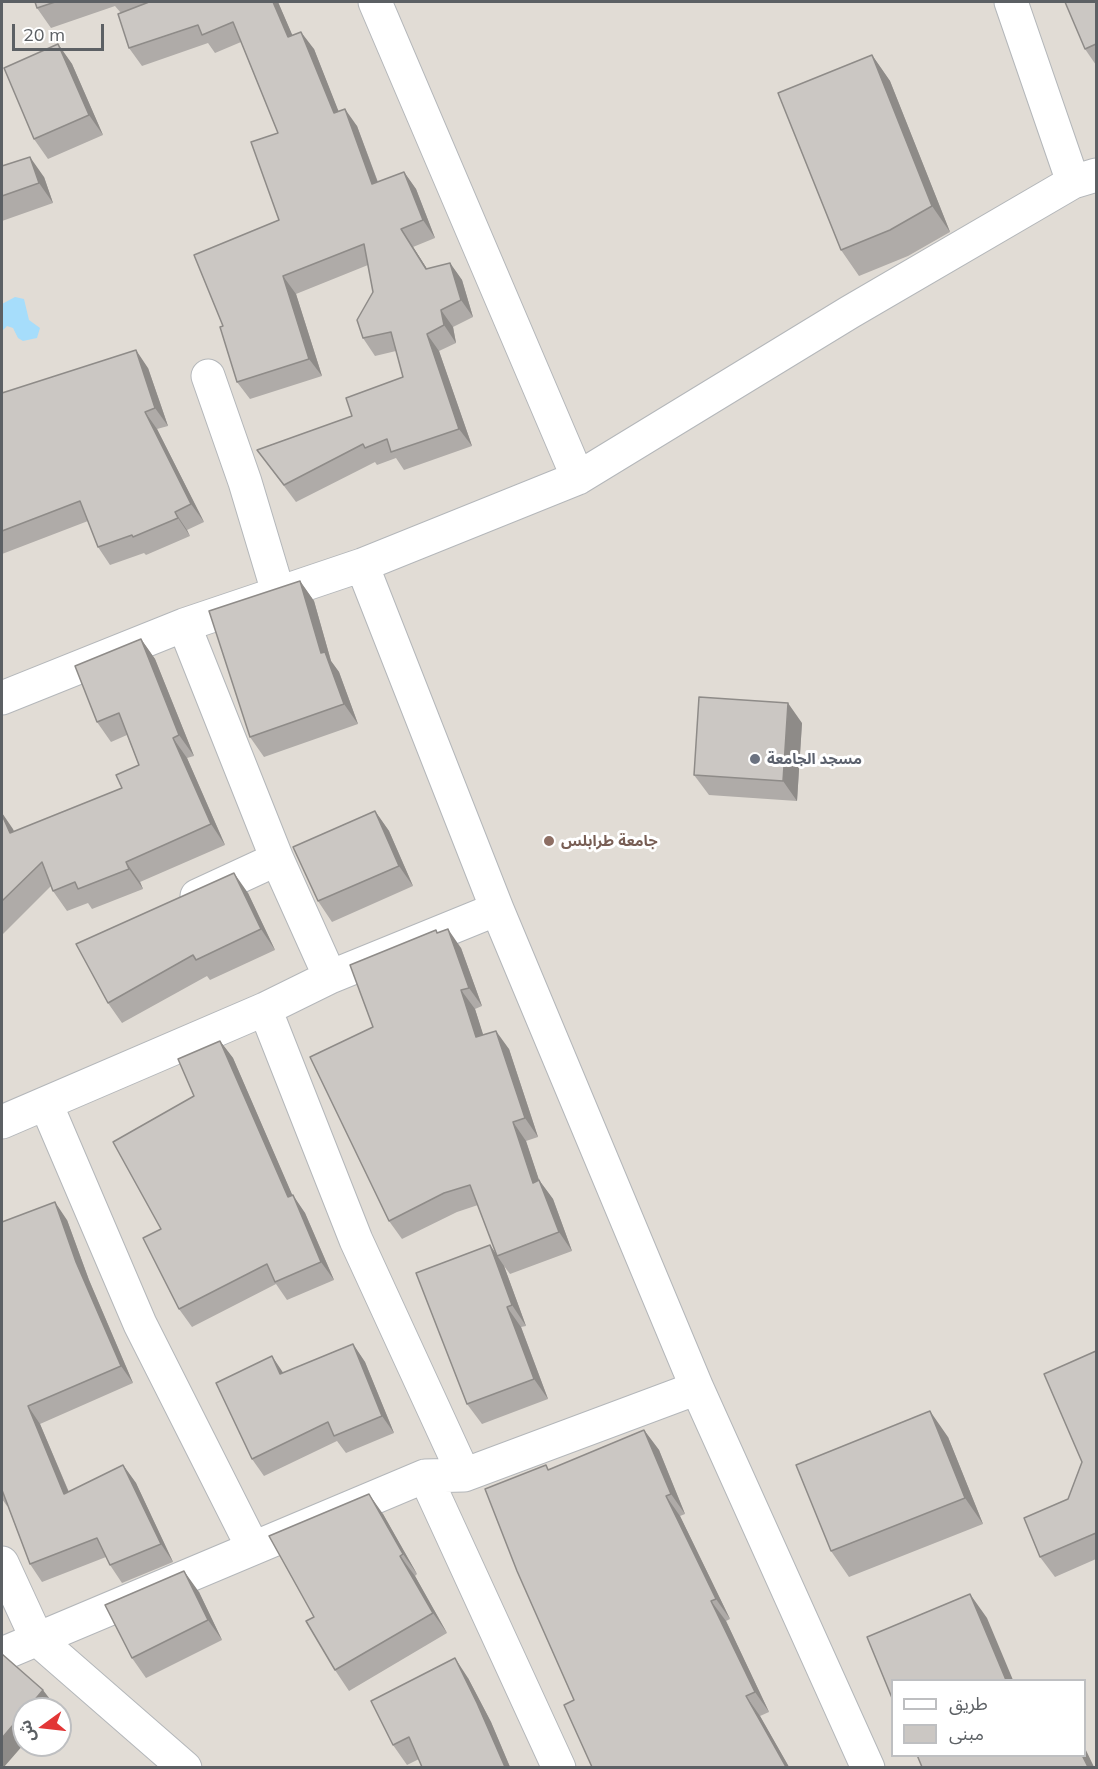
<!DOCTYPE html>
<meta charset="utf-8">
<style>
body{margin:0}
#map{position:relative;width:1098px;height:1769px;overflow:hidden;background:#eeebe4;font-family:Mulish,"Noto Sans Arabic",sans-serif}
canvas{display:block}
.frame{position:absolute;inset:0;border:3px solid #5c6064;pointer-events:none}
.legend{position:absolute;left:891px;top:1679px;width:195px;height:78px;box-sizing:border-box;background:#fff;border:2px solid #bebfc1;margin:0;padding:8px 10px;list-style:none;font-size:18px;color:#5c6064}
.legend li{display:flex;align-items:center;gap:12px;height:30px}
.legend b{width:30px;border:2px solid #bebfc1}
.north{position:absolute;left:12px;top:1697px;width:60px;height:60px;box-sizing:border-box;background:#fff;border:2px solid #bebfc1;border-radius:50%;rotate:255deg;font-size:16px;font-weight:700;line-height:24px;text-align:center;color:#5c6064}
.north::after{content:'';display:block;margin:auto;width:21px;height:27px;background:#e23636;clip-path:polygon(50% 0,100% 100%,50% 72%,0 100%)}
.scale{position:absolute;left:12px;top:24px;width:92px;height:27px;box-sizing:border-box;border:3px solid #5c6064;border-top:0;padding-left:8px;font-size:18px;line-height:21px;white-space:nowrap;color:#5c6064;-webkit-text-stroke:4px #fff;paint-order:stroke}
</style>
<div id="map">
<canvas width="1098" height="1769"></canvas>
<div class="frame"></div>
<ul class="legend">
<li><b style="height:8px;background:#fff"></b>طريق</li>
<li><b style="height:16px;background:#cbc7c3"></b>مبنى</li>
</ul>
<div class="north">ش</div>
<div class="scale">20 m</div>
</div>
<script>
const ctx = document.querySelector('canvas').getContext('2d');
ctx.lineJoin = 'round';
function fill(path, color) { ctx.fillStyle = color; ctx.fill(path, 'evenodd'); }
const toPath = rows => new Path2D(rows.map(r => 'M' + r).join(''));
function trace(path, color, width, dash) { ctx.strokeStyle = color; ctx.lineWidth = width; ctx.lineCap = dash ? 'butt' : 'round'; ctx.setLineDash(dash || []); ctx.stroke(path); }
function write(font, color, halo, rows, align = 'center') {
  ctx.font = font + ' Mulish,"Noto Sans Arabic",sans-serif'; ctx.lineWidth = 6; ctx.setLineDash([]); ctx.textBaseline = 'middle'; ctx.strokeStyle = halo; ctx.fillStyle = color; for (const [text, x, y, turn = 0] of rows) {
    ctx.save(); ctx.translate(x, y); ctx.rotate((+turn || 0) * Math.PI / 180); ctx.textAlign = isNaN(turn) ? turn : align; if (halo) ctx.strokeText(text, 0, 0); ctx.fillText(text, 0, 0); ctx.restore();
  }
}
const education = toPath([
 [2,2,1096,2,1096,1767,2,1768],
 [892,1680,1084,1680,1084,1756,892,1756],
 [24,1709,60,1709,60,1745,24,1745]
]);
const water = toPath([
 [15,297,24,299,29,320,40,328,37,338,23,341,18,338,13,328,7,326,2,331,2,304]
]);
const street = toPath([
 [375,2,578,478],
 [1011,2,1073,182],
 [208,376,245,482,278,592],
 [362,565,497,909,697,1388,868,1768],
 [184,625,277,859,330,977],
 [2,698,184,625,362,565,578,478,850,312,1073,182,1096,175],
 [197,896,277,859],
 [265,1009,356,1240,464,1475],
 [46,1104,140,1324,253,1548],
 [2,1122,265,1009,330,977,497,909],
 [425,1476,559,1768],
 [2,1563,37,1639,185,1768],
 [2,1654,425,1476,464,1475,697,1388]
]);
const wall = toPath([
 [35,2,278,2,292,35,314,49,338,111,357,126,378,182,404,172,416,189,435,238,413,247,427,269,450,263,462,280,473,317,453,327,456,343,439,351,472,446,404,470,396,458,377,465,375,462,296,502,257,450,352,416,403,377,396,351,375,356,363,338,373,292,368,265,296,294,322,376,250,399,237,382,223,326,279,220,278,133,241,42,215,53,208,43,142,66,129,48,121,13,115,6,51,28,37,8],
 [1096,2,1096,65,1085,49],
 [58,44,72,64,103,135,48,159,34,139],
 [872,55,890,81,950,232,908,256,859,276,841,250],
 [2,166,44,177,53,203,2,221],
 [148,368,168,426,157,429,204,522,187,530,190,536,146,555,144,553,110,565,98,547,88,521,2,554,2,393],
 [300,581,314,601,331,661,339,672,358,724,264,757,250,737],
 [141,639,155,659,194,756,187,758,225,845,140,882,143,889,92,909,88,903,67,911,53,891,51,886,2,935,2,813,14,832,122,788,139,765,127,735,111,742,97,722],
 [802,723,797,801,709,795,694,775],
 [375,811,389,831,413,886,332,922,318,901],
 [248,893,275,950,210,980,207,976,122,1023,108,1003],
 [438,933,461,948,482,1006,475,1009,483,1035,509,1049,538,1137,526,1141,539,1180,553,1199,572,1251,510,1274,504,1266,526,1326,521,1327,548,1399,482,1424,467,1404,490,1245,497,1255,478,1205,457,1212,402,1239,389,1221,373,1027],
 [220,1041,233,1058,292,1195,305,1213,334,1280,287,1300,276,1284,192,1327,179,1309,161,1229,194,1096],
 [67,1220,89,1280,133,1383,40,1424,69,1492,123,1465,136,1483,173,1562,122,1583,110,1565,106,1557,42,1582,30,1564,8,1506,7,1506,2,1499,2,1222],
 [353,1344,365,1362,394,1433,346,1453,337,1441,264,1476,252,1459,283,1373],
 [1096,1351,1096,1559,1055,1577,1040,1557,1068,1499,1082,1462],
 [644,1430,659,1450,685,1514,680,1516,730,1619,726,1621,769,1712,760,1716,789,1767,592,1767,574,1700,546,1465,549,1470],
 [948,1437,983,1524,849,1577,831,1551],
 [383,1514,417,1574,415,1576,447,1633,349,1691,335,1670],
 [199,1592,222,1640,146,1678,132,1658],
 [468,1678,491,1722,510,1767,422,1767,419,1759,407,1765,393,1745]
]);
const shadedWall = toPath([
 [273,2,278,2,301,55,288,37],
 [301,32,314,49,346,130,334,113],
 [58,44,72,64,103,135,89,115],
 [872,55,890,81,950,232,932,206],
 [345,109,357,126,385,202,372,184],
 [30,157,44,177,53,203,39,183],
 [404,172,416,189,435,238,423,220],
 [401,229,413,247,438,286,426,269],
 [450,263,462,280,473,317,461,300],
 [283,276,296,294,322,376,309,359],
 [441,310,453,327,456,343,444,325],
 [427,334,439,351,472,446,459,429],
 [136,350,148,368,168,426,155,408],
 [145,412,157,429,204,522,191,504],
 [175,512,187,530,190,536,178,518],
 [300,581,314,601,331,661,339,672,358,724,344,704,321,653],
 [141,639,155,659,194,756,179,735],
 [788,703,802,723,797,801,783,781],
 [173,738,187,758,225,845,211,824],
 [375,811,389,831,413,886,399,866],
 [2,813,13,829,24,854,10,833,2,815],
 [126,862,140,882,143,889,129,869],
 [234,873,248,893,275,950,261,929],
 [448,929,461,948,482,1006,469,988],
 [461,990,475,1009,490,1056,476,1037],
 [496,1031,509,1049,538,1137,525,1118],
 [220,1041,233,1058,301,1215,288,1197],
 [513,1122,526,1141,546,1201,533,1183],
 [539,1180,553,1199,572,1251,559,1232],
 [293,1195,305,1213,334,1280,321,1262],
 [55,1202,67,1220,89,1280,133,1383,121,1366,76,1262],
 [490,1245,504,1266,526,1326,512,1305],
 [507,1307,521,1327,548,1399,534,1379],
 [353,1344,365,1362,394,1433,382,1416],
 [272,1356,284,1374,280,1374],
 [28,1406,40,1424,77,1512,64,1494],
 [930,1411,948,1437,983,1524,965,1498],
 [644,1430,659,1450,685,1514,671,1494],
 [123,1465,136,1483,173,1562,161,1544],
 [369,1494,383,1514,417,1574,403,1554],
 [666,1496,680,1516,730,1619,716,1599],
 [400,1556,415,1576,447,1633,433,1613],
 [184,1571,199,1592,222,1640,208,1620],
 [970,1594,987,1618,1013,1680,1006,1680],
 [711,1601,726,1621,769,1712,755,1692],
 [455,1658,468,1678,491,1722,510,1767,505,1767],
 [43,1690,56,1707,54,1709,27,1709],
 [746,1696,760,1716,789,1767,786,1767],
 [24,1712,24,1744,4,1767,2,1767,2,1738],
 [1084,1746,1094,1767,1088,1767,1082,1755,1084,1755]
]);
const building = toPath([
 [35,2,55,2,37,8,35,2],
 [149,2,273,2,288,37,301,32,334,113,345,109,372,184,404,172,423,220,401,229,426,269,450,263,461,300,441,310,444,325,427,334,459,429,391,452,387,439,365,448,363,444,284,485,257,450,352,416,346,398,403,377,391,332,363,338,357,320,373,292,364,244,283,276,309,359,237,382,220,327,223,326,194,255,279,220,251,142,278,133,233,22,202,35,198,25,129,48,118,14,149,2],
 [1065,2,1096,2,1096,44,1085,49,1065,2],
 [58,44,89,115,34,139,4,68,58,44],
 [872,55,932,206,890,230,841,250,778,93,872,55],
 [30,157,39,183,2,196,2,166,30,157],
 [136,350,155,408,145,412,191,504,175,512,178,518,133,537,132,535,98,547,80,501,2,531,2,393,136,350],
 [300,581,321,653,325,652,344,704,250,737,209,611,300,581],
 [141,639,179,735,173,738,211,824,126,862,129,869,78,889,75,882,53,891,42,862,2,901,2,815,10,833,122,788,116,775,139,765,119,713,97,722,75,666,141,639],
 [699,697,788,703,783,781,694,775,699,697],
 [375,811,399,866,318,901,293,847,375,811],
 [234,873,261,929,196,960,193,955,108,1003,76,944,234,873],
 [448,929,469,988,461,990,476,1037,496,1031,525,1118,513,1122,533,1183,539,1180,559,1232,497,1256,470,1185,444,1193,389,1221,310,1057,373,1027,350,965,436,930,437,933,448,929],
 [220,1041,288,1197,293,1195,321,1262,275,1282,267,1264,179,1309,143,1238,161,1229,113,1142,194,1096,178,1059,220,1041],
 [55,1202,76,1262,121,1366,28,1406,64,1494,123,1465,161,1544,110,1565,97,1538,30,1564,2,1490,2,1222,55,1202],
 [490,1245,512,1305,507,1307,534,1379,467,1404,416,1273,490,1245],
 [353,1344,382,1416,334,1436,328,1422,252,1459,216,1383,272,1356,280,1374,353,1344],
 [1096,1351,1096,1533,1040,1557,1024,1518,1068,1499,1082,1462,1044,1374,1096,1351],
 [930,1411,965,1498,831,1551,796,1465,930,1411],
 [644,1430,671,1494,666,1496,716,1599,711,1601,755,1692,746,1696,786,1767,592,1767,564,1705,574,1700,517,1571,485,1489,546,1465,548,1470,644,1430],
 [369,1494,403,1554,400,1556,433,1613,335,1670,306,1621,314,1617,269,1536,369,1494],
 [184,1571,208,1620,132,1658,105,1605,184,1571],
 [970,1594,1006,1680,892,1680,892,1698,867,1637,970,1594],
 [2,1654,43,1690,27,1709,24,1709,24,1712,2,1738,2,1654],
 [455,1658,477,1703,505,1767,422,1767,409,1737,393,1745,371,1701,455,1658],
 [917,1755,1082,1755,1088,1767,922,1767,917,1755]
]);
const markers = [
 [755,759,6,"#6b7280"],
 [549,841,6,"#8d6e63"]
];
const worshipNames = [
 ["مسجد الجامعة",767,759]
];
const educationNames = [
 ["جامعة طرابلس",561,841]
];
fill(education, '#e1dcd5');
fill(water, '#a6ddfb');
trace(street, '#b4b7ba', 35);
trace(street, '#fff', 33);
fill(wall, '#afaba8');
fill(shadedWall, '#8e8b88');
fill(building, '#cbc7c3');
trace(building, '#8e8b88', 1.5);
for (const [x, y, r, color] of markers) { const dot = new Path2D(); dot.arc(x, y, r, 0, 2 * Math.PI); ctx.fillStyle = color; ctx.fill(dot); trace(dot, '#fff', 2); }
write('bold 15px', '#5b616d', '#fff', worshipNames, 'left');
write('bold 15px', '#785e54', '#fff', educationNames, 'left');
</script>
